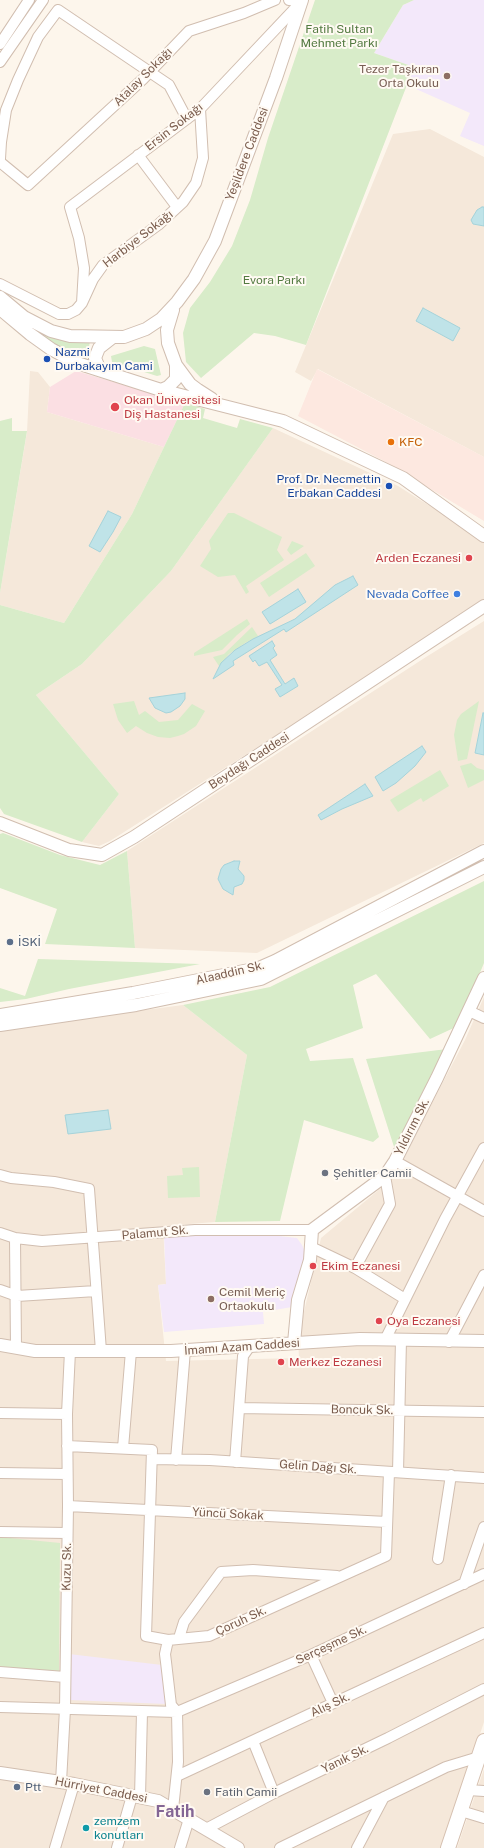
<!DOCTYPE html>
<meta charset="utf-8">
<style>
body{margin:0}
canvas{display:block;background:#fdf6ec}
</style>
<canvas width="484" height="1848"></canvas>
<script>
const ctx = document.querySelector('canvas').getContext('2d');
ctx.lineJoin = 'round';
function fill(path, color) { ctx.fillStyle = color; ctx.fill(path, 'evenodd'); }
const toPath = rows => new Path2D(rows.map(r => 'M' + r).join(''));
function trace(path, color, width, dash) { ctx.strokeStyle = color; ctx.lineWidth = width; ctx.lineCap = dash ? 'butt' : 'round'; ctx.setLineDash(dash || []); ctx.stroke(path); }
function write(font, color, halo, rows, align = 'center') {
  ctx.font = font + ' "Public Sans",sans-serif'; ctx.lineWidth = 4; ctx.setLineDash([]); ctx.textBaseline = 'middle'; ctx.strokeStyle = halo; ctx.fillStyle = color; for (const [text, x, y, turn = 0] of rows) {
    ctx.save(); ctx.translate(x, y); ctx.rotate((+turn || 0) * Math.PI / 180); ctx.textAlign = isNaN(turn) ? turn : align; if (halo) ctx.strokeText(text, 0, 0); ctx.fillText(text, 0, 0); ctx.restore();
  }
}
const residential = toPath([
 [430,129,484,157,484,457,318,369,311,381,295,372,393,134],
 [30,371,38,372,50,387,47,412,164,447,132,514,64,623,0,605,0,593,27,432],
 [273,428,398,486,484,540,484,600,388,664,110,841,99,846,82,842,119,794,36,695,82,664,171,571],
 [484,621,484,843,257,953,135,948,127,851,426,657],
 [484,997,484,1722,442,1848,0,1848,0,1029,183,1005,247,1055,215,1222,163,1226,166,1284,158,1285,166,1361,299,1358,298,1338,321,1238,393,1178,465,1040],
 [484,1769,484,1848,457,1848]
]);
const commercial = toPath([
 [317,369,484,457,484,521,384,461,298,416]
]);
const education = toPath([
 [414,0,484,0,484,146,460,136,470,113,407,85,414,67,374,53,403,5],
 [252,1233,297,1238,302,1245,306,1254,292,1307,263,1312,264,1324,164,1332,158,1285,166,1284,164,1235],
 [69,1654,162,1665,166,1704,69,1700]
]);
const medical = toPath([
 [76,371,185,403,164,447,47,412,50,387]
]);
const green = toPath([
 [315,0,414,0,403,5,374,53,414,67,306,345,275,336,254,333,201,378,186,362,183,333,190,308,210,282,232,246,250,200,268,138],
 [35,329,60,339,74,342,90,342,86,360,58,347],
 [144,346,155,349,161,375,157,376,112,362,111,356],
 [185,403,205,409,203,418,237,428,240,419,273,428,171,571,82,664,36,695,119,794,82,842,4,814,0,808,0,605,64,623,132,514],
 [12,418,12,431,27,431,0,593,0,421],
 [228,513,234,513,282,537,277,550,284,560,246,586,249,592,246,594,235,575,218,577,200,566,211,549,209,541],
 [292,541,304,546,291,555,287,550],
 [306,553,315,566,269,597,260,583],
 [247,619,250,624,237,635,222,650,194,656,194,653],
 [252,627,258,636,245,643,229,654,219,666,213,657,224,654],
 [134,701,139,715,145,711,159,722,178,720,192,704,205,711,196,726,184,734,178,736,170,738,158,737,147,733,136,726,127,733,118,720,113,704],
 [479,701,467,759,458,761,454,735,457,720,461,714],
 [471,763,477,768,484,770,484,780,468,788,460,766],
 [440,770,449,786,423,802,421,798,398,812,390,800],
 [3,833,60,855,100,865,127,851,135,948,45,944,57,909,0,888,0,834],
 [484,881,484,963,458,1026,430,1039,376,974,353,985,363,1028,306,1049,310,1061,353,1058,379,1137,373,1142,304,1120,280,1221,215,1222,247,1055,183,1005,270,987],
 [38,959,200,964,69,989,26,999,0,1002,0,988,25,996],
 [447,1049,395,1150,366,1059],
 [199,1167,200,1197,168,1198,167,1176,183,1175,182,1168],
 [0,1537,60,1543,59,1671,0,1667]
]);
const water = toPath([
 [482,207,484,207,484,226,473,224,471,220,477,210,482,207],
 [423,308,460,328,453,341,416,321,423,308],
 [108,511,121,517,113,532,100,552,89,546,108,511],
 [353,576,358,585,286,632,284,629,233,661,234,665,213,679,221,663,235,650,253,639,295,619,335,585,353,576],
 [298,589,306,602,270,624,262,612,298,589],
 [272,641,275,646,273,648,277,655,270,660,285,684,294,678,298,686,280,697,275,689,282,685,267,662,259,666,255,660,253,662,249,656,272,641],
 [185,693,185,699,180,706,171,712,166,713,155,708,149,698,185,693],
 [483,713,484,713,484,755,475,753,483,713],
 [422,746,426,752,415,766,396,783,383,791,375,777,422,746],
 [365,784,373,796,342,809,321,820,318,815,365,784],
 [234,861,240,861,238,869,244,876,244,880,242,884,234,887,233,895,223,889,218,879,221,869,224,865,234,861],
 [108,1110,111,1129,68,1134,65,1115,108,1110]
]);
const minor = toPath([
 [289,0,302,1],
 [0,44,29,0],
 [0,62,43,0],
 [138,155,177,207],
 [0,159,1,142,6,110,18,80,38,37,58,10,169,85,187,119],
 [0,162,28,185,143,79,189,31,244,13,275,0],
 [0,284,59,314,68,314,76,310,82,303,93,279,103,265,158,225,183,202,196,183,203,158,200,109],
 [82,303,84,268,79,238,70,207,200,109,302,1],
 [469,1011,484,1018],
 [395,1161,484,1211],
 [0,1175,11,1178,54,1182,89,1189,101,1351],
 [0,1233,15,1238,42,1241,195,1230,312,1230],
 [15,1238,16,1348],
 [311,1247,355,1268,405,1299],
 [355,1268,390,1204,385,1176],
 [0,1290,17,1296,96,1291],
 [385,1340,445,1219,484,1148],
 [449,1342,484,1275],
 [239,1408,484,1412],
 [0,1413,67,1414],
 [67,1446,152,1450,146,1636,168,1640,209,1636,386,1556,389,1472],
 [123,1448,131,1351],
 [152,1459,210,1460,484,1478],
 [176,1460,185,1350],
 [235,1462,243,1356,250,1346],
 [398,1472,401,1340],
 [0,1473,67,1474],
 [68,1506,387,1522],
 [0,1532,67,1533],
 [438,1559,451,1475],
 [464,1584,484,1527],
 [179,1638,184,1622,221,1572,253,1570,337,1576],
 [168,1640,165,1654,166,1662,171,1705,177,1712,178,1762,173,1809],
 [311,1655,333,1703],
 [0,1672,65,1677],
 [0,1707,177,1712,311,1655,484,1574],
 [253,1741,274,1793],
 [177,1776,484,1633],
 [61,1782,65,1709,68,1506,67,1414,70,1351],
 [468,1790,484,1791],
 [140,1797,142,1712],
 [461,1811,484,1818],
 [206,1829,274,1793,388,1738,484,1689],
 [55,1848,74,1784],
 [117,1848,132,1796],
 [180,1848,189,1819],
 [280,1848,446,1767,479,1757],
 [357,1848,384,1797]
]);
const tertiary = toPath([
 [0,297,24,317,51,331,70,336,124,337,146,329,161,319,177,302,194,279,215,241,276,78,302,0],
 [0,309,30,334,51,349,77,363,161,390,283,421,403,478,484,536],
 [173,310,167,330,168,343,176,365,190,384,198,390,212,399],
 [105,371,99,368,95,358,99,348,113,337],
 [161,390,168,387,176,379,176,365],
 [0,823,69,850,102,855,134,837,484,606],
 [0,1015,133,993,259,968,275,961,484,851],
 [0,1025,136,1005,261,979,484,867],
 [294,1343,298,1300,310,1260,312,1230,385,1176,395,1161,437,1078,484,978],
 [0,1345,35,1351,171,1351,360,1339,484,1341],
 [0,1773,74,1784,158,1801,238,1848]
]);
const secondary = toPath([
 [448,1848,484,1741]
]);
const markers = [
 [447,76,4,"#8d6e63"],
 [47,359,4,"#1a4fb4"],
 [115,407,5,"#e0444e"],
 [391,442,4,"#e8710a"],
 [389,486,4,"#1a4fb4"],
 [469,558,4,"#e0444e"],
 [457,594,4,"#3f7fe0"],
 [10,942,4,"#5c6f8a"],
 [325,1173,4,"#6b7280"],
 [313,1266,4,"#e0444e"],
 [211,1299,4,"#8d6e63"],
 [379,1321,4,"#e0444e"],
 [281,1362,4,"#e0444e"],
 [17,1787,4,"#5c6f8a"],
 [207,1792,4,"#6b7280"],
 [86,1828,4,"#0f9aa8"]
];
const parkNames = [
 ["Fatih Sultan",339,29],
 ["Mehmet Parkı",339,43],
 ["Evora Parkı",274,280]
];
const educationNames = [
 ["Tezer Taşkıran",439,69],
 ["Orta Okulu",439,83],
 ["Cemil Meriç",219,1292,"left"],
 ["Ortaokulu",219,1306,"left"]
];
const streetNames = [
 ["Atalay Sokağı",143,77,-45],
 ["Ersin Sokağı",174,127,-38],
 ["Yeşildere Caddesi",247,154,-69],
 ["Harbiye Sokağı",138,239,-38],
 ["Beydağı Caddesi",249,761,-33],
 ["Alaaddin Sk.",230,973,-13],
 ["Yıldırım Sk.",412,1127,-63],
 ["Palamut Sk.",155,1233,-5],
 ["İmamı Azam Caddesi",242,1347,-4],
 ["Boncuk Sk.",362,1410,1],
 ["Gelin Dağı Sk.",318,1467,4],
 ["Yüncü Sokak",228,1514,3],
 ["Kuzu Sk.",67,1567,-89],
 ["Çoruh Sk.",241,1621,-25],
 ["Serçeşme Sk.",331,1645,-25],
 ["Alış Sk.",330,1705,-25],
 ["Yanık Sk.",345,1759,-26],
 ["Hürriyet Caddesi",101,1790,11]
];
const transitNames = [
 ["Nazmi",55,352],
 ["Durbakayım Cami",55,366],
 ["Prof. Dr. Necmettin",381,479,"right"],
 ["Erbakan Caddesi",381,493,"right"]
];
const healthNames = [
 ["Okan Üniversitesi",124,400],
 ["Diş Hastanesi",124,414],
 ["Arden Eczanesi",461,558,"right"],
 ["Ekim Eczanesi",321,1266],
 ["Oya Eczanesi",387,1321],
 ["Merkez Eczanesi",289,1362]
];
const foodNames = [
 ["KFC",399,442]
];
const shopNames = [
 ["Nevada Coffee",449,594]
];
const serviceNames = [
 ["İSKİ",18,942],
 ["Ptt",25,1787]
];
const worshipNames = [
 ["Şehitler Camii",333,1173],
 ["Fatih Camii",215,1792]
];
const cultureNames = [
 ["zemzem",94,1821],
 ["konutları",94,1835]
];
const districtNames = [
 ["Fatih",175,1812]
];
fill(residential, '#f5e8da');
fill(commercial, '#fde8e0');
fill(education, '#f3e8fa');
fill(medical, '#fbdfe3');
fill(green, '#d8ecc9');
fill(water, '#bfe3e8');
trace(water, '#a5d3da', 1);
trace(minor, '#d1beb0', 12);
trace(tertiary, '#d1beb0', 14);
trace(secondary, '#d6c0b0', 16);
trace(minor, '#fff', 10);
trace(tertiary, '#fff', 12);
trace(secondary, '#fff', 14);
for (const [x, y, r, color] of markers) { const dot = new Path2D(); dot.arc(x, y, r, 0, 2 * Math.PI); ctx.fillStyle = color; ctx.fill(dot); trace(dot, '#fffaf3', 1.5); }
write('12px', '#537a41', '#fffaf3', parkNames);
write('12px', '#785e54', '#fffaf3', educationNames, 'right');
write('12px', '#7a5c4d', '#fffaf3', streetNames);
write('12px', '#164399', '#fffaf3', transitNames, 'left');
write('12px', '#be3a42', '#fffaf3', healthNames, 'left');
write('12px', '#c56008', '#fffaf3', foodNames, 'left');
write('12px', '#366cbe', '#fffaf3', shopNames, 'right');
write('12px', '#4e5e75', '#fffaf3', serviceNames, 'left');
write('12px', '#5b616d', '#fffaf3', worshipNames, 'left');
write('12px', '#0d838f', '#fffaf3', cultureNames, 'left');
write('bold 16px', '#846695', '#fffaf3', districtNames);
</script>
